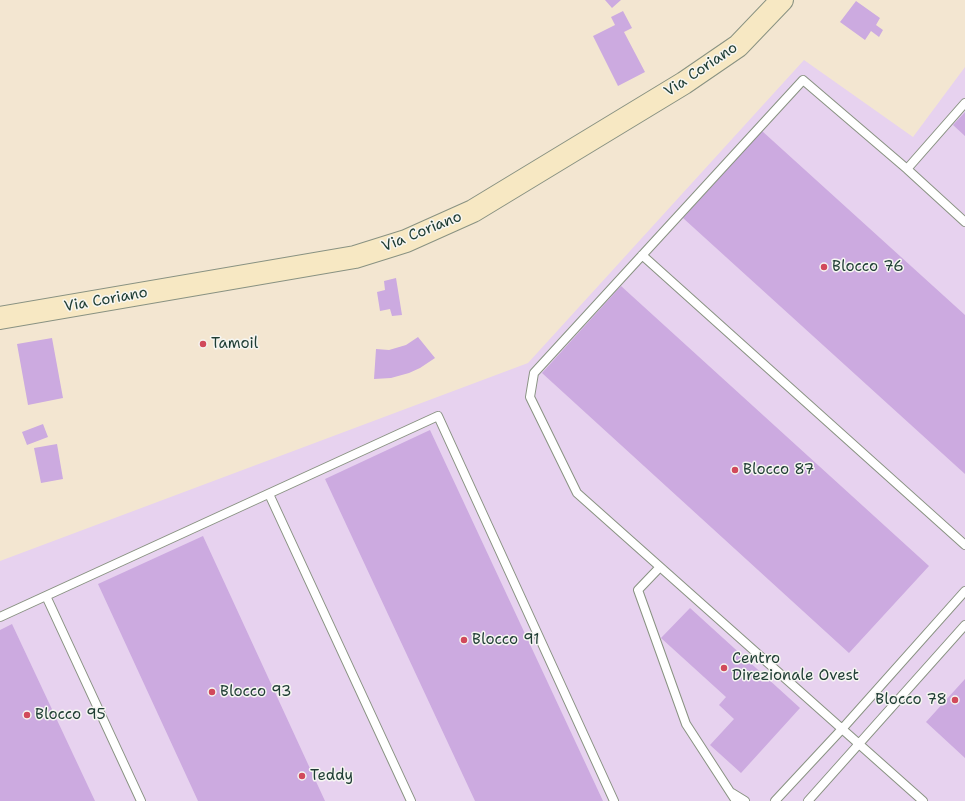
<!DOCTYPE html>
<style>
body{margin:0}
canvas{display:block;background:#f3e6d1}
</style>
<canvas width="965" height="801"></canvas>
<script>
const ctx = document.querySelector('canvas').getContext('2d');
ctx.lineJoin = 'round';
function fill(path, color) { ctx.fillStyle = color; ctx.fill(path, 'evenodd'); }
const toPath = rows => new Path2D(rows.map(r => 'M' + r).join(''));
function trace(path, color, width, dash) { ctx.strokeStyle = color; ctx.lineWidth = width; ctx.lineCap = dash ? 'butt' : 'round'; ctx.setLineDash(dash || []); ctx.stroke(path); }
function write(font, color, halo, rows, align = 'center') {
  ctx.font = font + ' "Shantell Sans",sans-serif'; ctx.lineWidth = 3; ctx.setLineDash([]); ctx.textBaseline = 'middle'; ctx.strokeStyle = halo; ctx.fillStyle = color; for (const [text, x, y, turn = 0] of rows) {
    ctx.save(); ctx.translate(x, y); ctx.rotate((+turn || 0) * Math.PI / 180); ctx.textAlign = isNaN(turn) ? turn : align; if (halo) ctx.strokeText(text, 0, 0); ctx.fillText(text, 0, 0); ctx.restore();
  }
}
const built = toPath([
 [804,60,913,137,965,67,965,801,0,801,0,561,528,363]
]);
const building = toPath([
 [605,0,621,0,612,8],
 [856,1,880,18,876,25,883,30,879,37,871,31,865,40,840,22],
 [623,11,632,28,624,32,645,72,618,86,593,36,615,25,611,17],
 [965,112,965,136,953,125],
 [762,131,965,315,965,474,683,218],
 [396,278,402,315,392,316,390,309,380,311,377,292,385,290,384,281],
 [621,286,929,566,849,653,542,373],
 [418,337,435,358,420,368,409,373,391,378,374,379,376,349,389,350,406,345],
 [52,338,63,398,28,405,17,344],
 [43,424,48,437,27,445,22,432],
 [430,430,603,801,475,801,325,479],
 [57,444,63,479,41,483,34,448],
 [203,536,325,801,198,801,98,584],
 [690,608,800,708,741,773,710,745,734,719,719,705,726,697,661,638],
 [12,624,95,801,0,801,0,630],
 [965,679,965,758,926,722]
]);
const service = toPath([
 [907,169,965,103],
 [642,255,965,545],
 [269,494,411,801],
 [660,567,638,590,686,724,736,801],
 [46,596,141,801],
 [0,617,438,416,614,801],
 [732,793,745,801],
 [775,801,842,729,965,591],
 [808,801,965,625],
 [923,801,577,493,530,397,534,373,803,80,907,169,965,222]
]);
const secondary = toPath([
 [0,318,355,257,406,241,473,211,684,83,738,46,782,0]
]);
const markers = [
 [824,267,4,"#d1495b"],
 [203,344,4,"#d1495b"],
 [735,470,4,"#d1495b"],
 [464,640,4,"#d1495b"],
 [724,668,4,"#d1495b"],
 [212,692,4,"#d1495b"],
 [955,700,4,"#d1495b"],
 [27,715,4,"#d1495b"],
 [302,776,4,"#d1495b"]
];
const streetNames = [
 ["Via Coriano",701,70,-34],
 ["Via Coriano",422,232,-22],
 ["Via Coriano",106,300,-10]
];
const poiNames = [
 ["Blocco 76",832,267],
 ["Tamoil",211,344],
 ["Blocco 87",743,470],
 ["Blocco 91",472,640],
 ["Centro",732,659],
 ["Direzionale Ovest",732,676],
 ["Blocco 93",220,692],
 ["Blocco 78",947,700,"right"],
 ["Blocco 95",35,715],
 ["Teddy",310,776]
];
fill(built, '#e7d2ef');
fill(building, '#ccaae0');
trace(service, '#899282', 10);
trace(secondary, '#899282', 24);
trace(service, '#fff', 8);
trace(secondary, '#f7e8c3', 22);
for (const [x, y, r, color] of markers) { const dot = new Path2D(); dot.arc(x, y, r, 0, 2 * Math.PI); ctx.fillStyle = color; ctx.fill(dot); trace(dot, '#f6f6f2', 1.5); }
write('15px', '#1f3d34', '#f6f6f2', streetNames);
write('15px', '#1f3d34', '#f6f6f2', poiNames, 'left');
</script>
